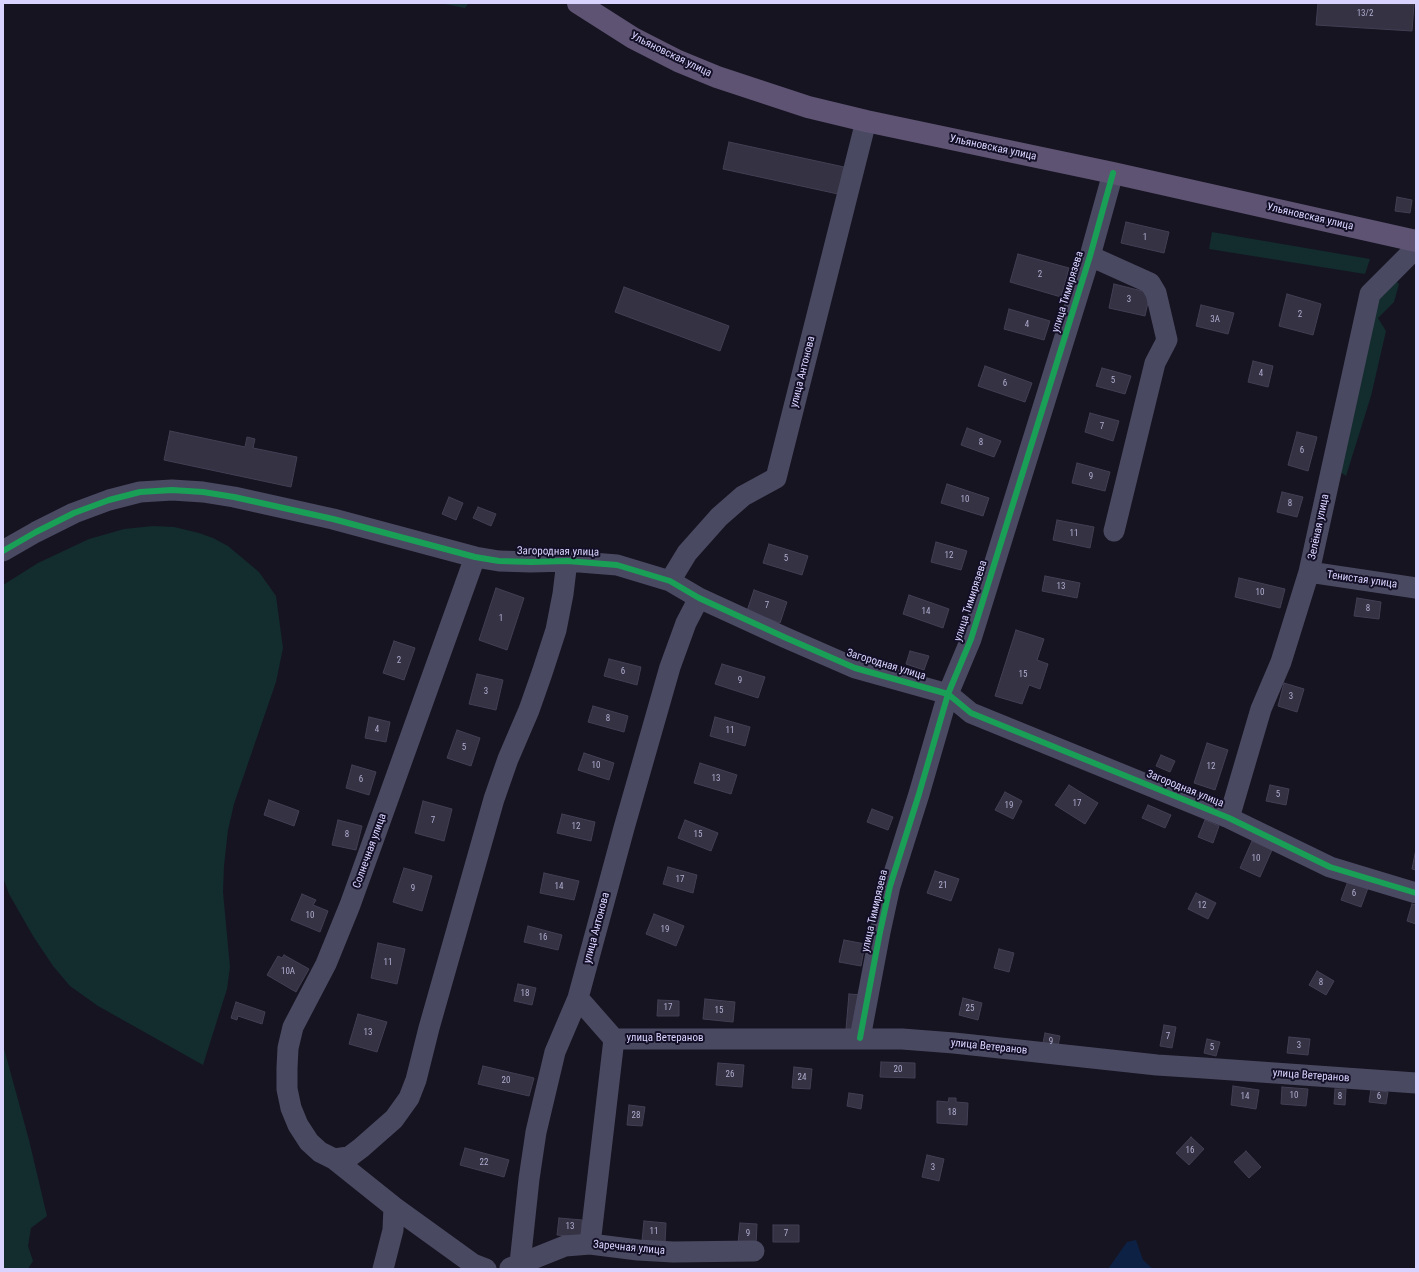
<!DOCTYPE html>
<meta charset="utf-8">
<style>
body{margin:0}
#map{position:relative;width:1419px;height:1272px;overflow:hidden;background:#161421;font-family:"Roboto Condensed",sans-serif}
canvas{display:block}
.frame{position:absolute;inset:0;border:4px solid #d9d4ff;pointer-events:none}
</style>
<div id="map">
<canvas width="1419" height="1272"></canvas>
<div class="frame"></div>
</div>
<script>
const ctx = document.querySelector('canvas').getContext('2d');
ctx.lineJoin = 'round';
function fill(path, color) { ctx.fillStyle = color; ctx.fill(path, 'evenodd'); }
const toPath = rows => new Path2D(rows.map(r => 'M' + r).join(''));
function trace(path, color, width, dash) { ctx.strokeStyle = color; ctx.lineWidth = width; ctx.lineCap = dash ? 'butt' : 'round'; ctx.setLineDash(dash || []); ctx.stroke(path); }
function write(font, color, halo, rows, align = 'center') {
  ctx.font = font + ' "Roboto Condensed",sans-serif'; ctx.lineWidth = 4; ctx.setLineDash([]); ctx.textBaseline = 'middle'; ctx.strokeStyle = halo; ctx.fillStyle = color; for (const [text, x, y, turn = 0] of rows) {
    ctx.save(); ctx.translate(x, y); ctx.rotate((+turn || 0) * Math.PI / 180); ctx.textAlign = isNaN(turn) ? turn : align; if (halo) ctx.strokeText(text, 0, 0); ctx.fillText(text, 0, 0); ctx.restore();
  }
}
const green = toPath([
 [440,3,469,3,465,8],
 [1212,232,1370,259,1365,274,1209,249],
 [1393,278,1399,284,1394,302,1378,318,1386,331,1371,396,1346,476,1336,469,1373,306],
 [153,526,174,527,199,533,213,538,228,546,259,572,276,596,283,648,276,682,234,804,228,830,224,866,223,892,230,967,227,989,203,1065,98,1006,70,986,53,966,33,936,9,894,3,877,3,585,38,563,89,539,124,529],
 [3,1045,29,1140,47,1216,31,1228,28,1246,33,1261,28,1269,3,1269]
]);
const water = toPath([
 [1136,1240,1143,1260,1153,1269,1108,1269,1127,1242]
]);
const building = toPath([
 [1318,3,1414,4,1412,31,1316,25,1318,3],
 [729,142,844,167,838,194,723,169,729,142],
 [1397,197,1412,200,1410,213,1395,211,1397,197],
 [1126,222,1169,232,1164,253,1121,243,1126,222],
 [1018,254,1069,268,1061,297,1010,282,1018,254],
 [1114,284,1150,293,1145,316,1109,308,1114,284],
 [624,287,729,326,720,351,615,312,624,287],
 [1287,294,1321,304,1313,335,1279,326,1287,294],
 [1201,305,1234,313,1228,334,1196,326,1201,305],
 [1009,309,1050,321,1044,340,1004,329,1009,309],
 [1253,361,1273,366,1268,387,1248,382,1253,361],
 [985,366,1032,383,1025,402,978,386,985,366],
 [1102,368,1131,376,1125,394,1096,386,1102,368],
 [1090,413,1119,421,1113,441,1085,432,1090,413],
 [967,428,1001,441,994,457,961,445,967,428],
 [170,431,245,447,247,437,255,439,253,448,297,457,291,487,164,460,170,431],
 [1297,432,1317,437,1308,471,1288,465,1297,432],
 [1077,463,1110,472,1105,491,1072,483,1077,463],
 [947,484,989,498,983,516,941,503,947,484],
 [1282,492,1303,497,1297,517,1277,512,1282,492],
 [449,497,463,503,456,520,442,514,449,497],
 [478,507,496,514,491,526,473,518,478,507],
 [1057,520,1094,527,1090,548,1053,540,1057,520],
 [936,542,967,551,961,570,931,562,936,542],
 [769,544,808,556,802,575,763,563,769,544],
 [1045,576,1080,583,1077,598,1042,591,1045,576],
 [1239,578,1285,589,1280,608,1235,597,1239,578],
 [496,588,524,598,507,650,479,640,496,588],
 [754,590,787,602,780,623,747,611,754,590],
 [909,595,949,609,943,628,903,614,909,595],
 [1357,598,1381,602,1379,619,1354,616,1357,598],
 [1016,630,1044,639,1037,660,1048,664,1040,689,1029,685,1022,704,995,696,1016,630],
 [394,641,415,648,404,680,383,673,394,641],
 [910,651,929,656,924,670,906,664,910,651],
 [609,659,641,667,637,685,604,676,609,659],
 [722,664,765,677,758,698,715,684,722,664],
 [477,674,503,680,496,710,469,704,477,674],
 [1284,683,1304,689,1297,712,1278,706,1284,683],
 [593,706,628,716,624,732,588,722,593,706],
 [369,717,390,722,386,742,365,738,369,717],
 [715,717,750,727,745,746,710,736,715,717],
 [457,730,480,738,471,766,447,758,457,730],
 [1207,743,1228,750,1215,790,1194,783,1207,743],
 [584,753,614,763,609,780,578,770,584,753],
 [1161,755,1175,761,1170,772,1156,766,1161,755],
 [700,763,737,775,731,794,694,783,700,763],
 [352,765,376,772,369,795,346,788,352,765],
 [1069,785,1098,803,1085,824,1055,805,1069,785],
 [1270,785,1289,789,1286,805,1266,801,1270,785],
 [1005,792,1022,801,1013,819,995,810,1005,792],
 [269,800,299,811,294,826,264,815,269,800],
 [423,801,452,809,444,841,415,833,423,801],
 [1148,805,1171,815,1165,828,1142,818,1148,805],
 [872,809,893,817,888,830,867,822,872,809],
 [562,814,595,822,591,841,557,833,562,814],
 [338,820,362,826,356,850,332,845,338,820],
 [685,820,718,833,711,851,678,838,685,820],
 [1205,820,1219,826,1213,843,1198,837,1205,820],
 [1252,841,1272,850,1260,877,1240,868,1252,841],
 [1416,849,1416,870,1412,869,1416,849],
 [668,867,697,875,693,893,663,884,668,867],
 [404,868,432,876,422,911,393,902,404,868],
 [935,871,959,879,951,901,927,893,935,871],
 [544,873,579,881,574,900,540,893,544,873],
 [1348,881,1368,888,1361,907,1341,900,1348,881],
 [1196,893,1216,903,1208,919,1188,909,1196,893],
 [302,894,316,900,313,905,328,911,320,932,291,920,302,894],
 [1412,904,1416,905,1416,924,1407,921,1412,904],
 [654,914,684,926,676,946,646,934,654,914],
 [528,926,562,935,558,950,524,942,528,926],
 [844,940,865,944,861,966,839,962,844,940],
 [378,943,405,949,397,984,371,978,378,943],
 [999,949,1014,953,1009,972,994,968,999,949],
 [284,955,309,969,296,992,267,975,278,956,282,958,284,955],
 [1317,971,1334,981,1326,995,1309,985,1317,971],
 [518,984,536,988,532,1005,514,1001,518,984],
 [849,994,863,995,860,1030,846,1029,849,994],
 [963,998,982,1003,978,1020,959,1015,963,998],
 [705,999,735,1002,733,1022,703,1019,705,999],
 [658,1000,679,1001,679,1016,657,1016,658,1000],
 [236,1002,265,1012,262,1024,238,1016,237,1020,231,1018,236,1002],
 [358,1014,387,1022,377,1052,349,1044,358,1014],
 [1164,1025,1176,1027,1172,1048,1160,1046,1164,1025],
 [1045,1033,1060,1036,1057,1051,1042,1048,1045,1033],
 [1289,1037,1310,1039,1308,1055,1287,1053,1289,1037],
 [1207,1039,1220,1042,1216,1056,1204,1053,1207,1039],
 [881,1062,915,1063,915,1078,880,1077,881,1062],
 [718,1063,744,1065,742,1087,716,1085,718,1063],
 [483,1066,534,1078,529,1096,478,1084,483,1066],
 [794,1067,812,1069,810,1089,792,1088,794,1067],
 [1233,1086,1259,1090,1256,1109,1231,1105,1233,1086],
 [1282,1087,1308,1089,1306,1106,1281,1104,1282,1087],
 [1335,1089,1346,1089,1345,1105,1334,1104,1335,1089],
 [1371,1089,1388,1092,1386,1104,1369,1102,1371,1089],
 [849,1093,863,1095,861,1109,847,1106,849,1093],
 [949,1098,956,1098,956,1102,968,1103,967,1125,937,1123,937,1101,948,1102,949,1098],
 [629,1105,645,1107,642,1126,627,1125,629,1105],
 [1191,1137,1204,1149,1189,1165,1176,1153,1191,1137],
 [465,1148,509,1160,504,1177,460,1165,465,1148],
 [1246,1151,1261,1167,1249,1178,1234,1162,1246,1151],
 [927,1155,944,1159,939,1181,922,1177,927,1155],
 [559,1218,582,1220,581,1237,557,1235,559,1218],
 [644,1221,666,1223,665,1243,642,1241,644,1221],
 [740,1223,757,1224,756,1246,738,1244,740,1223],
 [773,1225,799,1225,799,1242,773,1242,773,1225]
]);
const minor = toPath([
 [1090,256,1150,283,1156,293,1167,340,1155,363,1114,531],
 [3,551,36,532,74,513,109,500,140,492,172,490,203,492,234,497,333,519,475,557,499,561,531,562,567,561,617,565,670,581,699,598,784,637,855,668,948,694,971,713,1229,818,1330,867,1416,893],
 [475,557,350,905,326,964,293,1027,288,1048,287,1068,287,1089,291,1108,298,1125,309,1142,320,1152,334,1159,394,1207,473,1264,486,1269],
 [1309,572,1416,588],
 [670,581,687,553,719,517,743,496,776,478,866,121],
 [1229,818,1261,709,1281,662,1309,572,1370,294,1416,248],
 [578,998,614,1039,902,1039,954,1043,1157,1065,1204,1068,1416,1083],
 [860,1038,880,932,890,886,919,794,948,694,971,639,1090,256,1113,173],
 [334,1159,349,1157,361,1148,394,1119,409,1098,416,1080,429,1028,494,799,508,759,529,710,542,673,556,630,563,594,567,561],
 [590,1244,614,1039],
 [520,1263,529,1179,536,1132,555,1052,578,998,624,828,670,667,686,623,699,598],
 [510,1268,565,1246,590,1244,638,1250,673,1252,754,1251],
 [383,1269,393,1230,394,1207]
]);
const major = toPath([
 [578,3,633,38,678,61,717,77,808,107,866,121,1113,173,1416,241]
]);
const cycleway = toPath([
 [3,551,36,532,74,513,109,500,140,492,172,490,203,492,234,497,333,519,475,557,499,561,531,562,567,561,617,565,670,581,699,598,784,637,855,668,948,694,971,713,1229,818,1330,867,1416,893],
 [860,1038,880,932,890,886,919,794,948,694,971,639,1090,256,1113,173]
]);
const numberNames = [
 ["13/2",1365,14],
 ["1",1145,238],
 ["2",1040,275],
 ["3",1129,300],
 ["2",1300,315],
 ["3А",1215,320],
 ["4",1027,325],
 ["4",1261,374],
 ["5",1113,381],
 ["6",1005,384],
 ["7",1102,427],
 ["8",981,443],
 ["6",1302,451],
 ["9",1091,477],
 ["10",965,500],
 ["8",1290,504],
 ["11",1074,534],
 ["12",949,556],
 ["5",786,559],
 ["13",1061,587],
 ["10",1260,593],
 ["7",767,606],
 ["8",1368,609],
 ["14",926,612],
 ["1",501,619],
 ["2",399,661],
 ["6",623,672],
 ["15",1023,675],
 ["9",740,681],
 ["3",486,692],
 ["3",1291,697],
 ["8",608,719],
 ["4",377,730],
 ["11",730,731],
 ["5",464,748],
 ["10",596,766],
 ["12",1211,767],
 ["13",716,779],
 ["6",361,780],
 ["5",1278,795],
 ["17",1077,804],
 ["19",1009,806],
 ["7",433,821],
 ["12",576,827],
 ["8",347,835],
 ["15",698,835],
 ["10",1256,859],
 ["17",680,880],
 ["21",943,886],
 ["14",559,887],
 ["9",413,889],
 ["6",1354,894],
 ["12",1202,906],
 ["10",310,916],
 ["19",665,930],
 ["16",543,938],
 ["11",388,963],
 ["10А",288,972],
 ["8",1321,983],
 ["18",525,994],
 ["17",668,1008],
 ["25",970,1009],
 ["15",719,1011],
 ["13",368,1033],
 ["7",1168,1037],
 ["9",1051,1042],
 ["3",1299,1046],
 ["5",1212,1048],
 ["20",898,1070],
 ["26",730,1075],
 ["24",802,1078],
 ["20",506,1081],
 ["10",1294,1096],
 ["14",1245,1097],
 ["8",1340,1097],
 ["6",1379,1097],
 ["18",952,1113],
 ["28",636,1116],
 ["16",1190,1151],
 ["22",484,1163],
 ["3",933,1168],
 ["13",570,1227],
 ["11",654,1232],
 ["9",748,1234],
 ["7",786,1234]
];
const streetNames = [
 ["Ульяновская улица",671,55,26],
 ["Ульяновская улица",993,148,12],
 ["Ульяновская улица",1310,217,13],
 ["улица Тимирязева",1068,292,-73],
 ["улица Антонова",803,372,-76],
 ["Зелёная улица",1319,527,-78],
 ["Загородная улица",558,552,1],
 ["Тенистая улица",1362,580,8],
 ["улица Тимирязева",971,601,-72],
 ["Загородная улица",886,665,17],
 ["Загородная улица",1185,789,22],
 ["Солнечная улица",370,851,-70],
 ["улица Тимирязева",875,911,-77],
 ["улица Антонова",597,928,-75],
 ["улица Ветеранов",665,1038],
 ["улица Ветеранов",989,1047,6],
 ["улица Ветеранов",1311,1076,4],
 ["Заречная улица",629,1248,5]
];
fill(green, '#132c2d');
fill(water, '#0d2144');
fill(building, '#343243');
trace(building, '#433f54', 1);
trace(minor, '#4a4962', 21);
trace(major, '#5e5373', 22);
trace(cycleway, '#1a9f57', 6);
write('9px', '#b0acd0', null, numberNames);
write('11px', '#d9d4ff', '#130f26', streetNames);
</script>
